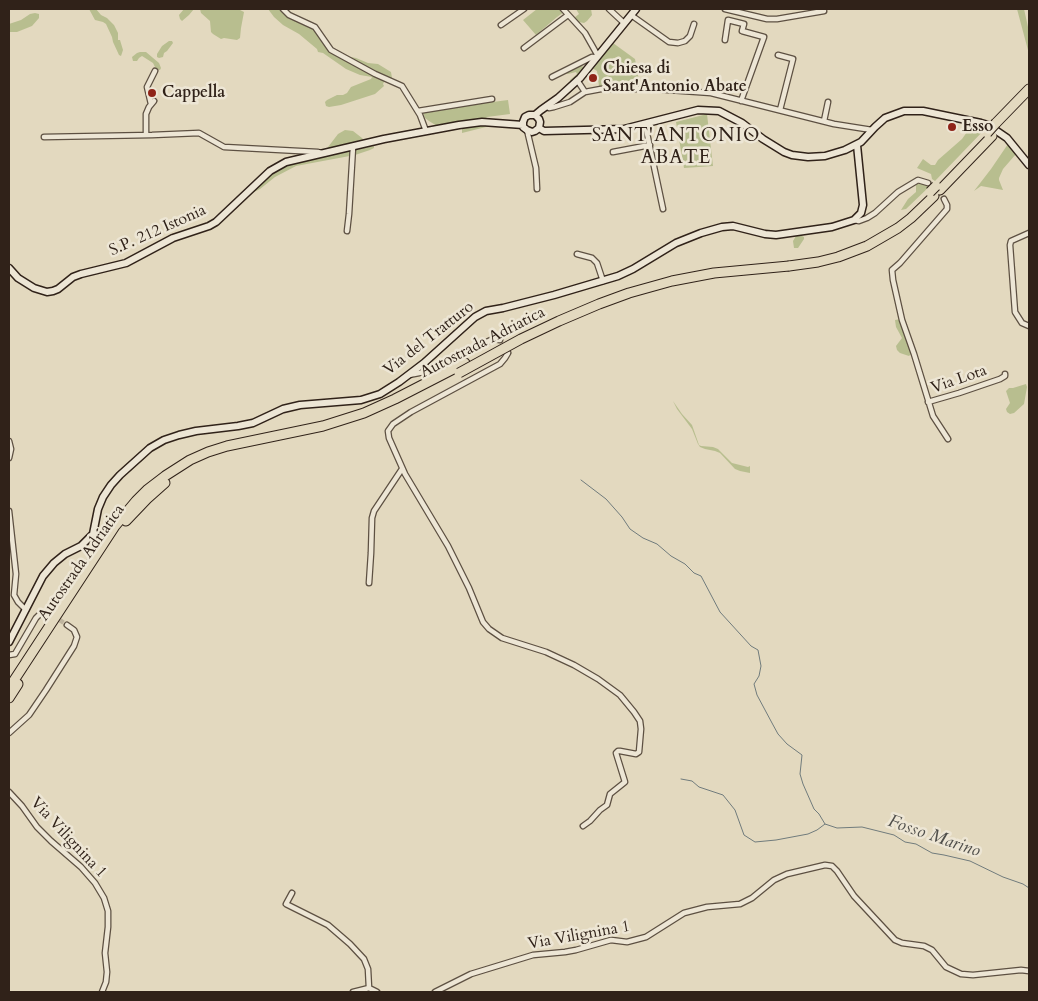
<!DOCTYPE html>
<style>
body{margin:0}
#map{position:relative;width:1038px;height:1001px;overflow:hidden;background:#e3d9bf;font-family:Cardo,serif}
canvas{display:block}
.frame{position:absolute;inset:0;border:10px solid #302219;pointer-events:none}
</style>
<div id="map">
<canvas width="1038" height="1001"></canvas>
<div class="frame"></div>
</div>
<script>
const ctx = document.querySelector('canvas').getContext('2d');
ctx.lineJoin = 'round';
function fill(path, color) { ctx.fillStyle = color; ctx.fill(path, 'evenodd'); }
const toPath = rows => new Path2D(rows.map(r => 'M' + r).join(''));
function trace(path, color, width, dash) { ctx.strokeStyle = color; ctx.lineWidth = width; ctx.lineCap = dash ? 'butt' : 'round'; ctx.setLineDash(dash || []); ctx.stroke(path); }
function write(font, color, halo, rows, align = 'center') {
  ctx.font = font + ' Cardo,serif'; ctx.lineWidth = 5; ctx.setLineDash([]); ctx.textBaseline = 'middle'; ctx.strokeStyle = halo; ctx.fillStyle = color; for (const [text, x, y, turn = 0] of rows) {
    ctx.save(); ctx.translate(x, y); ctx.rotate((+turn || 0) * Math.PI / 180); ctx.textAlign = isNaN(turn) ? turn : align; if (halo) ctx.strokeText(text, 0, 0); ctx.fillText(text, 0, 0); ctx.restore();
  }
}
const green = toPath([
 [89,9,96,9,101,15,107,18,114,25,118,33,118,40,120,40,123,50,121,56,119,55,113,42,112,37,106,24,103,22,95,20],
 [184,9,194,9,189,15,182,21,180,19,179,15],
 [200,9,238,9,244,12,241,28,240,38,237,40,224,38,221,39,213,34,211,32,210,21,201,13],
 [268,9,281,9,287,14,315,28,330,50,348,58,351,57,356,58,368,63,378,64,391,72,392,78,387,81,384,82,383,84,384,86,375,94,341,105,329,107,326,106,325,102,327,100,337,95,343,95,347,93,351,87,371,79,372,77,360,75,346,69,323,53,318,52,317,49,299,34,283,25,274,17],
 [537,9,561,9,564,12,557,17,536,35,523,20],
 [576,9,591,9,592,15,587,21,584,23,579,22,574,18,579,14],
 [1017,9,1024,9,1028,27,1029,54],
 [35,13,39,14,39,18,32,26,17,32,9,32,9,24,21,20,30,14],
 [169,41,172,41,173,43,167,51,164,53,163,57,159,58,157,57,157,54,162,46],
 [613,43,635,59,640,86,599,86,597,71,592,68],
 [140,52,146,52,159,63,161,68,160,70,156,69,153,63,142,56,139,58,137,61,133,61,132,57,137,53],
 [578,65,584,67,585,69,570,85,570,80,577,74,576,72,568,74,563,72],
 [508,100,510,114,487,117,484,120,437,126,429,121,425,118,423,112,477,102,485,103],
 [707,114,713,166,684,168,676,122],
 [482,125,494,125,462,133,462,128],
 [982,127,986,128,935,181,932,179,931,174,917,168,923,159,931,165,935,165,938,160,962,139,967,132,975,128],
 [345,130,353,131,362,138,365,142,325,151,338,134],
 [1008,144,1016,154,1003,169,999,178,999,180,1003,190,981,186,974,191,991,169],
 [374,146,374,148,370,150,355,155,296,166,275,177,260,189,250,194,269,175,281,168,296,162,314,158],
 [919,183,926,184,930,186,906,209,901,210,908,199,916,192,916,185],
 [800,235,804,237,804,239,798,248,794,248,793,241,796,236],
 [901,319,913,352,909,356,900,353,897,350,896,346,902,338,896,327,895,320],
 [1026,384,1027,387,1024,404,1014,413,1010,414,1007,412,1006,409,1010,403,1006,391,1009,388,1013,388],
 [673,401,682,414,692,425,699,445,701,446,713,447,718,449,732,463,748,467,750,466,750,473,740,471,735,469,720,453,715,451,705,449,700,447,698,444,692,429,677,409]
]);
const stream = toPath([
 [581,480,606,499,622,517,630,529,643,538,657,544,671,556,685,564,694,573,701,576,720,612,751,646,758,650,761,666,759,676,754,684,757,695,772,723,778,734,787,744,802,755,800,774,803,784,814,809,819,814,825,824],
 [681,779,692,781,699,787,723,795,735,810,744,835,755,842,776,840,808,834,817,830,825,824,837,828,862,827,894,835,905,842,916,844,932,853,944,855,970,861,1003,877,1023,884,1029,888]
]);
const minorTunnel = toPath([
 [928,183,944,199],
 [49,613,67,625]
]);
const minor = toPath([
 [283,9,289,15,315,27,331,50,375,74,402,86,420,115,426,131],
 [563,9,585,33,598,56],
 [609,9,624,23],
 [725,9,767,19,777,19,824,11],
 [631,15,669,42,678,43,685,41,690,36,694,24],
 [501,25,524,9],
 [725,40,728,20,744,24,742,31,764,37,741,101],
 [524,48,568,15],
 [778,55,793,59,780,110],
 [552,77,592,57,597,57],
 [577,80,585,92],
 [151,104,147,87,155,71],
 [546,106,549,108,554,107,570,102,585,92,601,89,654,89,711,93,834,124,872,130],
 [418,111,492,99],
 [824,121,828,102],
 [645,124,663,209],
 [527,130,536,168,537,189],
 [146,135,146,114,149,107,154,101],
 [44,137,152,135,199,133,224,147,318,152,321,153],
 [613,152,650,145],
 [944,199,947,205,947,209,900,263,892,270,893,280,902,320,914,354,933,416,948,439],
 [854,220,859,221,867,218,875,213,898,192,918,180,928,183],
 [347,231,349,214,353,147],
 [1029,233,1011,241,1010,245,1015,312,1022,323,1029,326],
 [577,254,592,258,597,263,603,281],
 [508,353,505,358,500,364,411,412,393,424,388,431,389,438,405,474,448,546,469,588,483,622,489,629,502,638,546,652,574,665,598,679,620,695,634,712,640,721,641,729,639,752,636,754,620,751,618,751,616,753,625,782,610,794,607,805,600,810,590,821,583,826],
 [409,375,424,372,493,339,500,340],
 [928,402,959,393,1000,379,1005,376,1005,374],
 [9,441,11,449,9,458],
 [9,511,16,574,14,595,18,602,26,610],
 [369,583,371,553,372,518,374,511,402,469],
 [9,655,15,654,36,618,41,613,49,613],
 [9,733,29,715,46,690,74,646,77,637,74,630,67,625],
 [9,792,22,806,37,827,51,841,81,867,95,883,104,898,108,911,108,927,105,953,107,972,106,982,102,992],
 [292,893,286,904,328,925,350,944,364,959,368,969,369,988],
 [353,992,369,988,377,992],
 [435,992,471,974,533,955,565,952,576,950,611,940,627,942,646,937,684,913,707,907,740,904,752,898,774,880,787,874,825,865,832,866,837,871,854,896,895,940,902,943,924,946,932,950,946,967,961,974,973,975,1021,970,1029,971]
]);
const secondary = toPath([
 [535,115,541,110,558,98,580,78,636,9],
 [535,115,529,115,525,117,523,122,523,127,527,130,532,132,535,131,539,128],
 [535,115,539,119,540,122,539,128],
 [539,128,544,131,624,129,698,110,719,111,742,123,763,139,784,152,792,155,808,157,825,156,845,150,861,142,875,127,885,118,904,111,923,111,981,123,988,125,1007,138,1029,165],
 [9,268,18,278,34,288,47,292,53,291,58,289,73,277,81,274,126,263,173,238,209,226,216,222,270,171,286,162,384,139,459,125,482,122,523,125],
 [9,642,43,576,54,563,65,554,81,546,93,534,98,509,103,497,111,485,120,475,150,448,164,440,179,435,196,431,238,426,253,423,283,409,300,405,361,400,380,394,399,382,424,363,475,317,486,311,503,308,554,295,618,276,633,269,676,243,701,233,722,227,733,226,765,234,776,235,832,227,854,220,861,213,863,205,857,145]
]);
const motorway = toPath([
 [996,123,1029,89],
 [940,190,992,136],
 [789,266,818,262,838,257,867,246,898,228,911,218,934,196],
 [126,521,147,499,165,483],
 [9,688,115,526,136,501,148,489,165,476,190,460,208,452,227,446,323,426,364,413,395,399,465,363],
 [9,698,18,684]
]);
const motorwayBridge = toPath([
 [987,133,996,123],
 [930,192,936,186],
 [459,373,521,339,559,321,599,304,629,293,672,281,714,273,789,266]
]);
const markers = [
 [593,78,5,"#8f2418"],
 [152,93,5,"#8f2418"],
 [952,127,5,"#8f2418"]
];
const poiNames = [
 ["Chiesa di",603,69],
 ["Sant'Antonio Abate",603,87],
 ["Cappella",162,93],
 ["Esso",962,127]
];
const streetNames = [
 ["S.P. 212 Istonia",158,231,-24],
 ["Via del Tratturo",429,339,-38],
 ["Autostrada Adriatica",483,343,-27],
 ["Via Lota",959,380,-19],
 ["Autostrada Adriatica",82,563,-55],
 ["Via Vilignina 1",68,838,47],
 ["Via Vilignina 1",579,936,-10]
];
const waterNames = [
 ["Fosso Marino",934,837,19]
];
const quarterNames = [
 ["SANT'ANTONIO",676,137],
 ["ABATE",676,159]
];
fill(green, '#b8be8f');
trace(stream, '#707b7c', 1);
trace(minorTunnel, '#bfb49e', 4.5, [4.5, 2]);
trace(minor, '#5d5042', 7);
trace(secondary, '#302219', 9);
trace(motorway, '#302219', 11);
trace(minor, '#ede6d5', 4.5);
trace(secondary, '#ede6d5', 6);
trace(motorway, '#e3d9bf', 9);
trace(motorwayBridge, '#302219', 11, []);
trace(motorwayBridge, '#e3d9bf', 9);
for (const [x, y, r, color] of markers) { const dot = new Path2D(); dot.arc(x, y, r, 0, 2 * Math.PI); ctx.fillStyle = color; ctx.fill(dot); trace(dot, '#ede6d5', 2); }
write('bold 16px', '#302219', '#ede6d5', poiNames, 'left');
write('16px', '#302219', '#ede6d5', streetNames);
write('italic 18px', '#504f4b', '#ede6d5', waterNames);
ctx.letterSpacing = '1px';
write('19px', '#302219', '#ede6d5', quarterNames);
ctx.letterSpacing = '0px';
</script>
